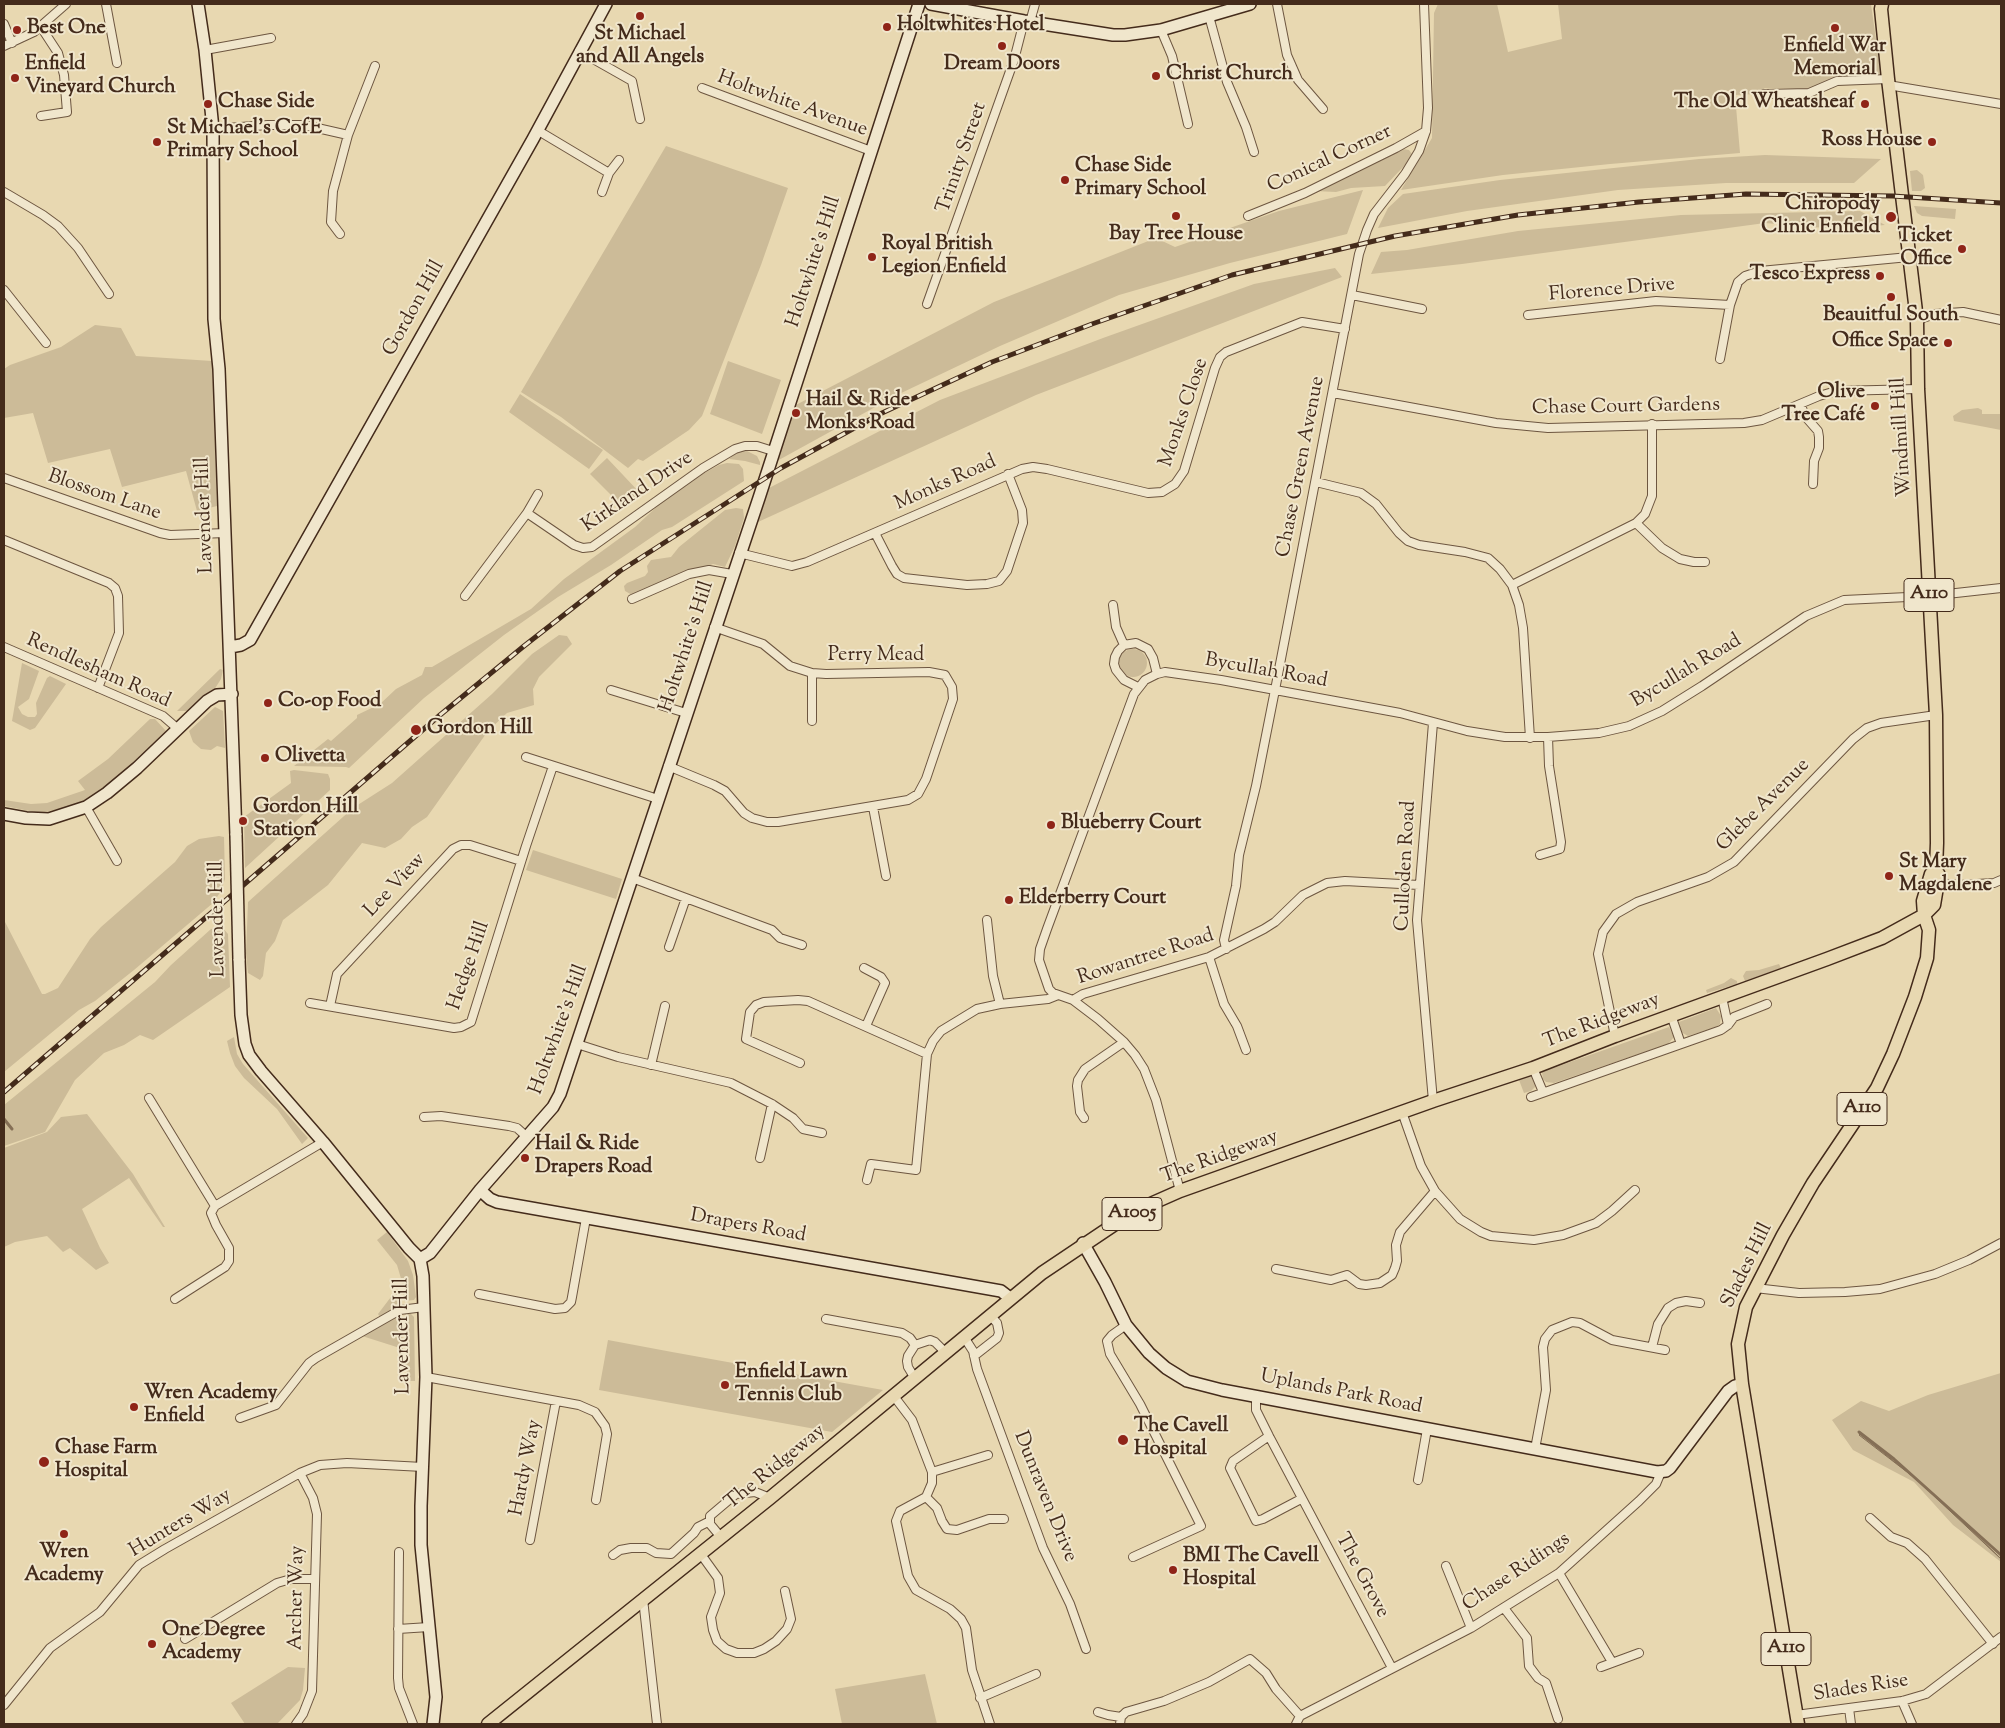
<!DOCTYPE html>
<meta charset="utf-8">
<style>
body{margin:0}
#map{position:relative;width:2005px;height:1728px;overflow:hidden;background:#e8d8b1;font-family:"Sorts Mill Goudy",serif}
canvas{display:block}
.frame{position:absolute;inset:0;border:5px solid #442b1b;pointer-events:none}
</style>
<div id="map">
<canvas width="2005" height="1728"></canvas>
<div class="frame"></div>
</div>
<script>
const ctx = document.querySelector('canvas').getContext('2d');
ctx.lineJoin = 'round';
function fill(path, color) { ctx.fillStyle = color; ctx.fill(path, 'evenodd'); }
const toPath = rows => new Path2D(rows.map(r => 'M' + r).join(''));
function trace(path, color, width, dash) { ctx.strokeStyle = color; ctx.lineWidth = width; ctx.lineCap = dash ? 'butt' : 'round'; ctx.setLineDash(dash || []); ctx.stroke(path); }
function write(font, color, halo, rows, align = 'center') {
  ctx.font = font + ' "Sorts Mill Goudy",serif'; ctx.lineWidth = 4; ctx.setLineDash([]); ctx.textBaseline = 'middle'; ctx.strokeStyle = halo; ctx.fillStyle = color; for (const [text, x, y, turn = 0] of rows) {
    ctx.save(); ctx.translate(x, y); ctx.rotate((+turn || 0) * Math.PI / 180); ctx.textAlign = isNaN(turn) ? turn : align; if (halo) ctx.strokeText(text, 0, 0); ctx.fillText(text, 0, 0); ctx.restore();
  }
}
const green = toPath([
 [1438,4,1497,4,1508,52,1562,39,1558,4,1871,4,1881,75,1863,76,1811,89,1765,88,1757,94,1735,95,1740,153,1610,164,1503,175,1401,190,1432,138,1434,13],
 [666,146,788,188,761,265,702,416,689,430,643,461,638,459,628,468,561,417,521,392],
 [1403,149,1409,150,1412,154,1406,164,1385,186,1351,188,1336,192,1315,191],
 [1765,155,1881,159,1854,183,1726,183,1618,190,1467,211,1378,228,1388,208,1403,194,1500,180,1699,159],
 [1917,170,1923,175,1925,188,1921,191,1912,191,1910,171],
 [1363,190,1347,234,1230,263,1119,295,1000,346,897,395,777,461,792,407,994,302,1156,238,1175,247,1279,211],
 [1914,206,1956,209,1955,219,1922,216,1917,213],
 [1860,211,1885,225,1837,229,1765,223,1462,264,1371,274,1381,252,1407,250,1518,231,1681,215],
 [1335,268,1342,277,1036,395,758,522,769,488,940,400,1103,338,1254,284],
 [95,325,121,328,136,356,212,361,217,506,197,511,186,471,122,487,110,449,48,463,33,413,4,418,4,369,10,365,61,347],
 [728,361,781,380,762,434,710,414],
 [520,394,603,450,589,469,509,412],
 [1978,408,1982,410,1982,414,2001,414,2001,430,1954,421,1953,416,1962,410],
 [745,450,757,456,760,462,760,465,745,461,729,459,736,453],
 [607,458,640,493,624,508,590,474],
 [727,463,739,464,743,469,744,481,672,527,662,530,611,565,558,597,504,635,424,698,349,768,346,767,294,766,328,739,331,741,357,718,357,715,380,704,396,689,422,675,425,667,432,667,531,609,564,579,635,527,663,501,695,478,719,465],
 [736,508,743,509,744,518,735,546,725,567,713,564,634,596,625,591,624,586,627,583,645,576,648,572,647,566,651,560,671,557,679,547,725,510],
 [559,635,567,636,572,644,539,677,533,689,534,705,507,713,488,731,427,817,412,827,401,839,385,848,362,843,328,885,283,920,275,941,266,953,263,976,260,980,248,973,246,953,248,902,353,808,392,783,492,694,532,654],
 '1119 663a14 14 0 1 1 28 0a14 14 0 1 1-28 0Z',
 [22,663,39,671,29,699,18,707,22,714,28,717,35,717,37,714,36,703,47,678,50,676,66,684,35,728,30,730,12,721],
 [220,669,223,670,221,679,214,690,189,711,177,711],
 [215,707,223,711,225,748,217,746,211,750,201,749,193,742,189,731],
 [150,719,155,719,166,731,165,735,110,784,89,799,68,807,40,813,4,806,4,800,31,804,47,803,85,790,78,781,108,759],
 [294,770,328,774,330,779,330,790,245,868,244,817,291,783,290,771],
 [219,836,224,837,225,879,221,891,213,903,134,970,95,1001,79,1010,4,1072,4,920,42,994,45,994,58,988,90,939,101,927,175,862,187,846,199,839],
 [533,850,622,879,616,899,526,870],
 [222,927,228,934,230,987,153,1040,140,1035,124,1045,104,1053,75,1080,45,1132,4,1146,4,1105,155,982,171,965,211,929],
 [1779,964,1781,968,1745,981,1743,976,1746,971,1759,970],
 [1731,978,1737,981,1737,984,1707,993,1706,990,1724,983],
 [1716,1008,1721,1016,1720,1024,1716,1027,1688,1036,1681,1032,1679,1022],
 [1669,1027,1674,1037,1668,1044,1554,1083,1546,1082,1543,1079,1542,1072],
 [234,1037,237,1054,243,1064,308,1138,302,1144,277,1109,244,1078,235,1066,230,1053,227,1041],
 [1532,1075,1536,1084,1535,1087,1531,1091,1524,1093,1519,1080],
 [87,1114,133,1174,165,1227,163,1227,129,1178,82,1209,100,1248,109,1263,96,1270,70,1248,63,1252,47,1236,15,1242,4,1247,4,1148,47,1132,61,1117],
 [387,1232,408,1261,413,1275,416,1297,414,1300,404,1301,402,1282,397,1265,377,1240],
 [400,1285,401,1305,380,1317,378,1314],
 [401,1313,403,1349,362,1336],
 [410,1313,414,1317,415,1381,407,1381,405,1314],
 [608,1340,672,1352,883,1390,832,1432,599,1390],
 [2001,1373,2001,1562,1953,1525,1914,1482,1853,1450,1832,1420,1861,1401,1889,1411,1928,1395],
 [288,1667,305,1668,303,1690,300,1700,277,1724,245,1724,231,1703],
 [925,1674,937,1724,842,1724,835,1689]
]);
const water = toPath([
 [1860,1434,1911,1475,1955,1514,2001,1559,1916,1479,1859,1435,1860,1434]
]);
const stream = toPath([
 [4,1119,12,1129],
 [1859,1432,1894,1459,2001,1555]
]);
const street = toPath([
 [106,4,117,63],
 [1277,4,1287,55,1298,80,1323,109],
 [1209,16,1227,82,1246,127,1254,152],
 [1030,22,1035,4],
 [4,24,12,43],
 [41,27,58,53,64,75,67,112,41,116],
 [1161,30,1172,56,1188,124],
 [4,46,34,32,66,4],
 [205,50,271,38],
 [579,51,632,81,640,119],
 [1888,85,2001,104],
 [702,88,871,151],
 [1764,94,1809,93,1837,81,1888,79],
 [213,129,268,125,304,125,348,135],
 [537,130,609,173],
 [4,192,43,215,58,226,78,248,109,294],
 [602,192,609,173,619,160],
 [1248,216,1305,193,1396,148,1426,131],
 [340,234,331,222,333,191,348,135,375,66],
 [4,290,46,343],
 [1352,295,1422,309],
 [927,304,1014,60,1024,21],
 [1528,315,1656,301,1730,305],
 [1917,320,1935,314,1963,312,2001,320],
 [1720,359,1730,305,1738,282,1745,276,1760,271,1909,257],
 [1333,393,1496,423,1548,428,1744,423,1762,420,1819,396,1836,391,1918,389],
 [1801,404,1804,415,1818,431,1819,437,1819,448,1814,461,1813,484],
 [4,478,160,533,170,535,226,533],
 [1316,482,1361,493,1376,504,1399,533,1408,541,1419,545,1465,552,1488,558,1500,569,1512,585,1519,605,1523,628,1530,738],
 [527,513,538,494],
 [1636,523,1662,548,1680,559,1694,562,1705,562],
 [875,533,892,566,897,574,904,578,967,585,987,584,999,581,1007,571,1023,523,1022,510,1008,474],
 [4,540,109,583,115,588,118,596,119,633,98,688],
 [739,553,792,566,807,562,1022,469,1033,467,1047,469,1148,493,1162,492,1175,484,1184,471,1215,368,1220,357,1226,352,1302,322,1345,329],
 [1512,585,1636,523,1645,514,1652,496,1652,424],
 [465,596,527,513,574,545,583,548,592,547,703,468,735,449,745,446,757,446,773,451],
 [632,599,689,574,709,570,732,574],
 [1113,605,1116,627,1124,645],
 [4,647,163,716,178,729],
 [812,673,812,721],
 [1138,687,1124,680,1116,670,1114,664,1115,657,1118,651,1124,645,1136,643,1148,649,1153,658,1157,674],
 [611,690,686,713],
 [526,757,658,799],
 [668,766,714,785,725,791,744,813,752,818,767,822,778,822,908,800,918,794,926,779,953,699,952,687,945,675,929,672,826,674,812,673,790,666,763,644,714,627],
 [86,807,117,861],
 [873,807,886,876],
 [1540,855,1560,849,1561,842,1549,766,1548,737],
 [632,878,772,930,780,938,802,945],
 [1938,883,1959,885,1994,883,2001,880],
 [987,920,993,976,1000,1004],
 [669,947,686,898],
 [1226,949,1224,940,1236,886,1239,855,1256,786,1275,690,1359,254,1367,230,1374,214,1405,174,1419,151,1426,131,1428,108,1424,4],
 [1209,957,1224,1004,1237,1026,1246,1050],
 [864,968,881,977,885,983,866,1026],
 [1722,997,1728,1025],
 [1073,1000,1083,994,1209,957,1264,929,1275,922,1303,895,1327,883,1345,881,1419,885],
 [310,1003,454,1028,461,1027,471,1022,526,846,553,766],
 [330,1006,337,974,453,849,461,845,470,845,521,861],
 [1671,1015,1681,1044],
 [1615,1036,1598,954,1603,932,1616,914,1637,902,1708,877,1734,862,1853,739,1867,728,1881,723,1936,715],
 [577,1044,618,1057,731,1083,772,1104,793,1118,803,1129,822,1133],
 [800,1063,746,1039,750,1012,756,1005,764,1002,798,1000,808,1001,927,1054],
 [651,1065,665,1006],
 [1533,1068,1543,1092],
 [1531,1097,1721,1030,1728,1025,1734,1017,1767,1004],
 [149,1098,215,1206],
 [1433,1101,1417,920,1433,723],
 [1402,1112,1421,1166,1435,1191,1460,1219,1481,1232,1491,1236,1534,1240,1563,1235,1596,1223,1612,1211,1635,1190],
 [424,1117,441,1116,509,1126,517,1128,527,1137],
 [1084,1118,1080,1112,1077,1086,1078,1080,1085,1069,1124,1042],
 [760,1158,772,1104],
 [867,1180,871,1164,916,1170,927,1054,933,1041,941,1031,977,1009,1000,1004,1048,999,1058,995],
 [1180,1191,1156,1100,1144,1069,1135,1055,1124,1042,1098,1019,1073,1000,1053,993,1049,989,1039,960,1040,949,1047,929,1134,694,1145,680,1157,674,1165,672,1221,680,1400,713,1467,731,1505,737,1548,737,1599,733,1629,726,1662,711,1702,686,1806,616,1844,600,1929,596,2001,588],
 [1276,1269,1331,1280,1347,1275,1359,1284,1366,1285,1380,1283,1392,1275,1395,1268,1397,1261,1396,1245,1400,1232,1435,1191],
 [1755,1288,1799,1293,1845,1292,1880,1289,1935,1274,1969,1260,2001,1243],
 [479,1294,555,1309,565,1308,571,1302,572,1297,586,1218],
 [175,1299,225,1267,229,1261,229,1248,216,1225,211,1213,215,1206,323,1142],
 [826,1319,902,1333,910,1338,915,1345],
 [1126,1325,1112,1335,1107,1341,1110,1354,1140,1404,1201,1526,1133,1557],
 [964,1337,973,1351,977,1369,1043,1548,1070,1604,1086,1649],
 [1652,1347,1658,1324,1668,1308,1676,1303,1686,1301,1700,1303],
 [974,1356,997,1338,999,1333,997,1323,990,1315],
 [426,1377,579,1405,595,1412,605,1426,607,1434,596,1500],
 [914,1377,908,1367,907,1361,908,1356,915,1345,930,1340,935,1342,945,1352],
 [893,1395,912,1420,932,1472,932,1483,926,1497,900,1511,896,1521,908,1576,916,1590,950,1609,961,1619,966,1628,972,1670,990,1724],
 [1256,1396,1256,1410,1269,1436,1392,1668],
 [240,1418,276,1405,309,1363,316,1358,400,1310,424,1307],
 [1269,1436,1233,1461,1230,1468,1256,1521,1263,1519,1301,1499],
 [1535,1449,1546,1390,1543,1347,1545,1339,1552,1330,1572,1322,1580,1323,1612,1340,1665,1350],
 [932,1472,988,1455],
 [1418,1480,1427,1429],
 [926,1497,937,1508,942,1521,947,1529,957,1530,989,1519,1004,1519],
 [1870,1518,1891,1537,1907,1543,1925,1559,1993,1644],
 [720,1536,710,1524,710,1516,736,1494,755,1492,770,1498],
 [530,1540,556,1401],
 [399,1552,398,1678,399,1688,413,1724],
 [700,1553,718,1578,720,1593,711,1617,713,1630,717,1641,726,1649,737,1653,754,1653,764,1649,776,1641,787,1629,791,1619,785,1591],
 [613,1555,620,1550,631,1548,647,1548,656,1553,671,1554,694,1533,698,1527,710,1521],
 [1446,1566,1471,1628],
 [1559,1573,1612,1662],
 [643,1599,657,1724],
 [1504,1608,1527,1638,1529,1666,1538,1678,1546,1683,1558,1719],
 [398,1629,429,1627],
 [185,1639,277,1583,291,1579,315,1579],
 [1601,1667,1639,1653],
 [980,1698,1036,1674],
 [1902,1701,1912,1724],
 [4,1705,50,1648,100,1612,139,1565,165,1549,300,1473,320,1465,347,1463,423,1467],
 [1849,1708,1851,1724],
 [1098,1712,1108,1715,1121,1717],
 [1796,1715,1902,1701,1926,1694,2001,1637],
 [296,1724,303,1714,312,1691,317,1514,313,1498,300,1473],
 [1120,1724,1121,1717,1126,1712,1164,1701,1209,1682,1250,1659,1266,1673,1276,1689,1300,1716],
 [1296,1724,1300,1716,1471,1628,1559,1573,1639,1501,1656,1484,1661,1472]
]);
const secondary = toPath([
 [198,4,205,50,213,129,214,319,219,369,236,835],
 [931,4,1024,21,1113,35,1125,35,1161,30,1250,4],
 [230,647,241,645,250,640,533,139,606,4],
 [4,814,26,818,49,819,86,807,107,793,137,768,207,701,217,695,232,694],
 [239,959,241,1015,245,1044,249,1055,261,1071,323,1142,409,1248,420,1259,423,1276,426,1377,421,1506,421,1545,436,1697,433,1724],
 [480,1190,490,1199,497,1202,1001,1291,1010,1298],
 [1083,1243,1105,1282,1126,1325,1149,1353,1166,1368,1187,1381,1222,1390,1657,1472,1666,1471,1670,1468,1728,1391,1735,1386,1742,1384],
 [420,1259,430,1253,480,1190,553,1107,560,1094,759,498,919,4]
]);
const primary = toPath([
 [488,1724,770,1498,1042,1273,1121,1220,1146,1206,1180,1191,1433,1101,1533,1068,1615,1036,1827,959,1882,938,1924,915,1934,905,1939,875,1936,870,1937,843,1936,715,1918,389,1917,320,1888,79,1881,9,1882,4],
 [1798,1724,1742,1384,1738,1344,1746,1307,1783,1235,1813,1183,1877,1088,1893,1054,1915,997,1927,958,1929,930,1924,915,1923,901,1931,874,1934,871]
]);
const rail = toPath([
 [4,1092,440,715,524,646,620,571,781,468,882,413,992,362,1092,324,1232,275,1395,236,1518,215,1639,202,1746,194,1893,196,2001,203]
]);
const secondaryBridge = toPath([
 [236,835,239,959]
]);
const markers = [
 [640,16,5,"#8f2418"],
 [887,27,5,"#8f2418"],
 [1835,28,5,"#8f2418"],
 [17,30,5,"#8f2418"],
 [1002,46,5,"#8f2418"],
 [1156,76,5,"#8f2418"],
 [15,78,5,"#8f2418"],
 [208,104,5,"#8f2418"],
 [1865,104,5,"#8f2418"],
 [157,142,5,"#8f2418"],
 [1932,142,5,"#8f2418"],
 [1065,180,5,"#8f2418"],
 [1176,216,5,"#8f2418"],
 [1891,217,6,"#8f2418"],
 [1962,249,5,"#8f2418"],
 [872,257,5,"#8f2418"],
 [1880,276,5,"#8f2418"],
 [1891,297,5,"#8f2418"],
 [1948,343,5,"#8f2418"],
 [1875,406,5,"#8f2418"],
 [796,413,5,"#8f2418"],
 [268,703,5,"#8f2418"],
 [416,730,6,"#8f2418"],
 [265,758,5,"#8f2418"],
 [243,821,5,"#8f2418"],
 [1051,825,5,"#8f2418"],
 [1889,876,5,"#8f2418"],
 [1009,900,5,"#8f2418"],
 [525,1158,5,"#8f2418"],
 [725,1385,5,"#8f2418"],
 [134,1407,5,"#8f2418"],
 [1123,1440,6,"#8f2418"],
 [44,1462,6,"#8f2418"],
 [64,1534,5,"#8f2418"],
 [1173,1570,5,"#8f2418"],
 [152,1644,5,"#8f2418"]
];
const shields = [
 [1929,595,50],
 [1862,1109,50],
 [1132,1214,60],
 [1786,1649,50]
];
const shieldNames = [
 ["A110",1929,595],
 ["A110",1862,1109],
 ["A1005",1132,1214],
 ["A110",1786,1649]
];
const poiNames = [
 ["Holtwhites Hotel",897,27],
 ["Best One",27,30],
 ["St Michael",640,36,"center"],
 ["and All Angels",640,59,"center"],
 ["Enfield War",1835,48,"center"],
 ["Memorial",1835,71,"center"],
 ["Enfield",25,66],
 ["Vineyard Church",25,89],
 ["Dream Doors",1002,66,"center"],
 ["Christ Church",1166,76],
 ["Chase Side",218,104],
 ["The Old Wheatsheaf",1855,104,"right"],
 ["St Michael's CofE",167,130],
 ["Primary School",167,153],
 ["Ross House",1922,142,"right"],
 ["Chase Side",1075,168],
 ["Primary School",1075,191],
 ["Chiropody",1880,206,"right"],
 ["Clinic Enfield",1880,229,"right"],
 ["Bay Tree House",1176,236,"center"],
 ["Ticket",1952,238,"right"],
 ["Office",1952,261,"right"],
 ["Royal British",882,246],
 ["Legion Enfield",882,269],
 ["Tesco Express",1870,276,"right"],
 ["Beauitful South",1891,317,"center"],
 ["Office Space",1938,343,"right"],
 ["Olive",1865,394,"right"],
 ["Tree Café",1865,417,"right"],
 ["Hail & Ride",806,402],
 ["Monks Road",806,425],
 ["Co-op Food",278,703],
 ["Gordon Hill",427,730],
 ["Olivetta",275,758],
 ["Gordon Hill",253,809],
 ["Station",253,832],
 ["Blueberry Court",1061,825],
 ["St Mary",1899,864],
 ["Magdalene",1899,887],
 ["Elderberry Court",1019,900],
 ["Hail & Ride",535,1146],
 ["Drapers Road",535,1169],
 ["Enfield Lawn",735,1374],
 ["Tennis Club",735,1397],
 ["Wren Academy",144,1395],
 ["Enfield",144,1418],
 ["The Cavell",1134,1428],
 ["Hospital",1134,1451],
 ["Chase Farm",55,1450],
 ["Hospital",55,1473],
 ["Wren",64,1554,"center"],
 ["Academy",64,1577,"center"],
 ["BMI The Cavell",1183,1558],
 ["Hospital",1183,1581],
 ["One Degree",162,1632],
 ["Academy",162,1655]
];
const streetNames = [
 ["Holtwhite Avenue",792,105,20],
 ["Trinity Street",963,158,-71],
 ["Conical Corner",1330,160,-25],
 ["Holtwhite's Hill",815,262,-72],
 ["Florence Drive",1612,291,-5],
 ["Gordon Hill",415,309,-61],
 ["Chase Court Gardens",1626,408,-1],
 ["Monks Close",1185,413,-71],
 ["Windmill Hill",1903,437,-93],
 ["Chase Green Avenue",1302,467,-79],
 ["Monks Road",946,484,-24],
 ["Kirkland Drive",638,493,-34],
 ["Blossom Lane",104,496,19],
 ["Lavender Hill",206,515,-92],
 ["Holtwhite's Hill",688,647,-72],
 ["Perry Mead",876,657],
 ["Rendlesham Road",98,672,24],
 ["Bycullah Road",1266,672,10],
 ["Bycullah Road",1687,672,-31],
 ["Glebe Avenue",1764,806,-45],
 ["Culloden Road",1407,866,-87],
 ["Lee View",396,886,-47],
 ["Lavender Hill",219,919,-91],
 ["Rowantree Road",1146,958,-18],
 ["Hedge Hill",470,966,-71],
 ["The Ridgeway",1602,1022,-21],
 ["Holtwhite's Hill",560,1030,-70],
 ["The Ridgeway",1220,1158,-20],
 ["Drapers Road",748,1227,10],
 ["Slades Hill",1748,1266,-64],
 ["Lavender Hill",404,1336,-91],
 ["Uplands Park Road",1341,1393,11],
 ["Hardy Way",527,1468,-79],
 ["The Ridgeway",776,1468,-39],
 ["Dunraven Drive",1044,1497,68],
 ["Hunters Way",181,1524,-31],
 ["Chase Ridings",1517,1573,-34],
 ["The Grove",1361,1576,62],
 ["Archer Way",298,1598,-89],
 ["Slades Rise",1861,1689,-9]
];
fill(green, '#ccbb98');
fill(water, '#b09d7e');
trace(water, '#856f56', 1);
trace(stream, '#856f56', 3);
trace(street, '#6d5640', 10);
trace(secondary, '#442b1b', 14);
trace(primary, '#442b1b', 15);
trace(street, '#f0e6cc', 8);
trace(secondary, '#f0e6cc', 11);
trace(primary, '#e8d8b1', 12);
trace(rail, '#442b1b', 5);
trace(rail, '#f0e6cc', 3, [9]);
trace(secondaryBridge, '#442b1b', 14, []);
trace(secondaryBridge, '#f0e6cc', 11);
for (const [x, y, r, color] of markers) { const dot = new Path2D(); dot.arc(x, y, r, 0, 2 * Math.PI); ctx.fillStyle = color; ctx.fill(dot); trace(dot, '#f0e6cc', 2); }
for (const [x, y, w] of shields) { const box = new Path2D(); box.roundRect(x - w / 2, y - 16.5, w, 33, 4); ctx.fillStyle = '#f0e6cc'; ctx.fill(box); trace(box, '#442b1b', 1); }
write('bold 19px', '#442b1b', null, shieldNames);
write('bold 20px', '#442b1b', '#f0e6cc', poiNames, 'left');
write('20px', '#442b1b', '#f0e6cc', streetNames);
</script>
